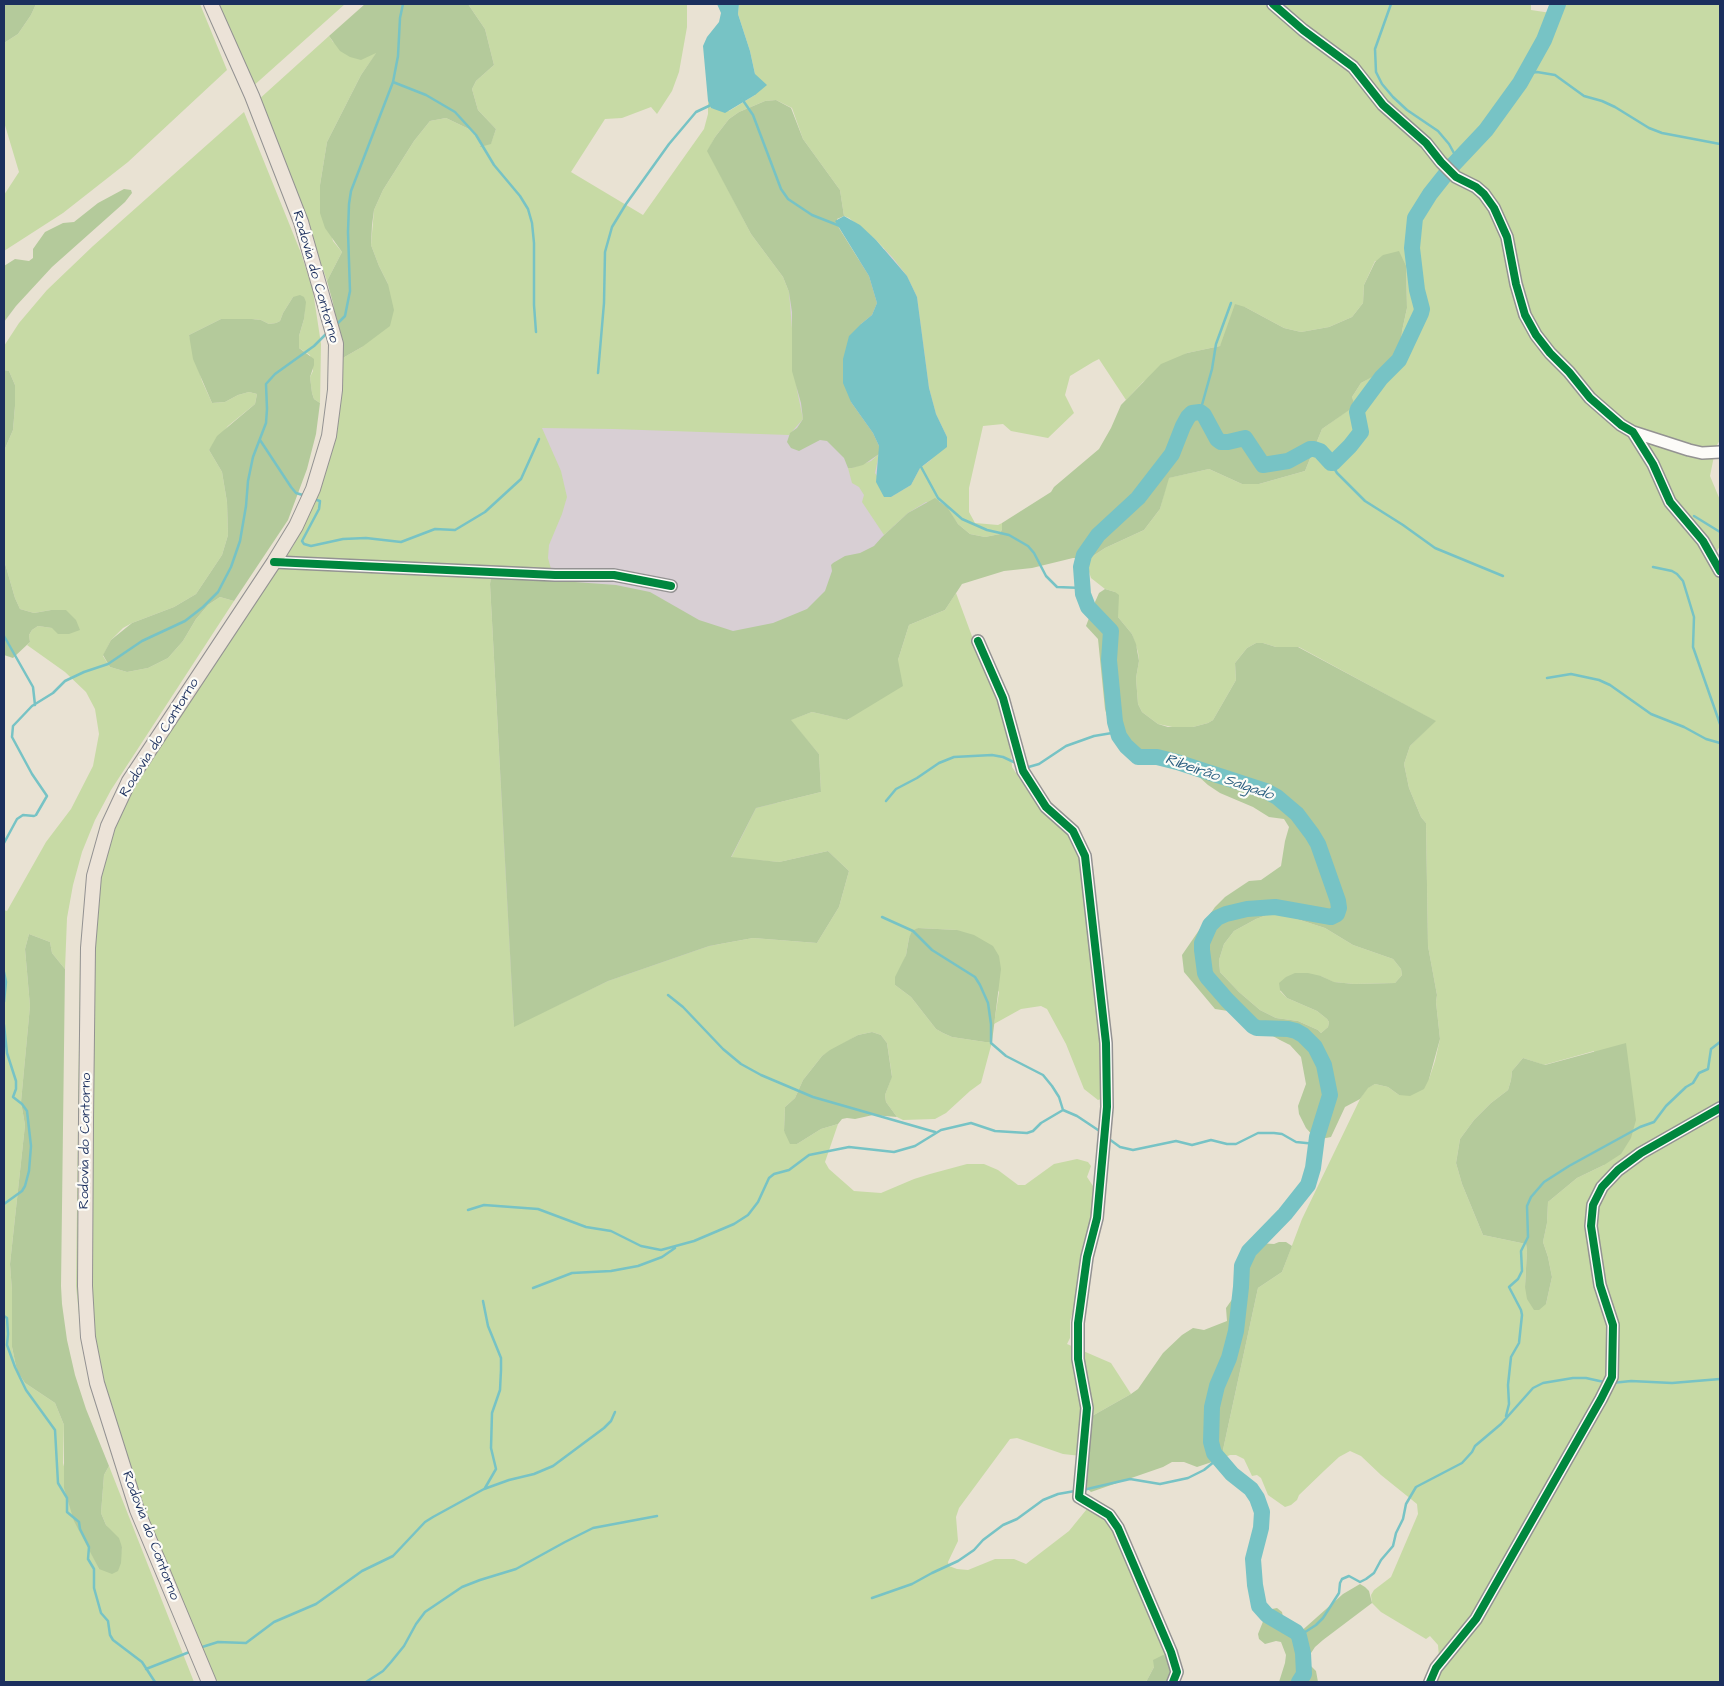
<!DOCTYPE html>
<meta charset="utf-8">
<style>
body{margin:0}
#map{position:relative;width:1724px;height:1686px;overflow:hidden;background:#e9e2d3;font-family:"Architects Daughter",sans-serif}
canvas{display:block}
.frame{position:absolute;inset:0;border:5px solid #1b2f5e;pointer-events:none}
</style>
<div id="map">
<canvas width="1724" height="1686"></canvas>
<div class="frame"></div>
</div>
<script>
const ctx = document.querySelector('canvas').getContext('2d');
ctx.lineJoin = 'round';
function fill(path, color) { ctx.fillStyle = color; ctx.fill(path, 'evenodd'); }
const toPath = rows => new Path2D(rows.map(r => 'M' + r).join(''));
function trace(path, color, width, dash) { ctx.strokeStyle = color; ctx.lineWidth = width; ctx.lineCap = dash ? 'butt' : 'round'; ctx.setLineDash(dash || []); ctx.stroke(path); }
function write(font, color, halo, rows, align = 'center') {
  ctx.font = font + ' "Architects Daughter",sans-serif'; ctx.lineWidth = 4.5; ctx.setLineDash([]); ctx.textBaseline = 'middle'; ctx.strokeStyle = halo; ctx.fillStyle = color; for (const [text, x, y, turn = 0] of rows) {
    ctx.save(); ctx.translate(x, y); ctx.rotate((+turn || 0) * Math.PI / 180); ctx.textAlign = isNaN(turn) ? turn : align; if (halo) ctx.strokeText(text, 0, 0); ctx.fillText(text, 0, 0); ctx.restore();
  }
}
const industrial = toPath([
 [933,228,962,470,807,673,745,934,510,1022,486,422]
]);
const green = toPath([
 [36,4,200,4,227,70,128,162,63,213,4,251,4,195,19,172,4,122,4,43,18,34,31,15],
 [216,4,345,4,251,88],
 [468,4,687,4,687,27,679,72,672,91,657,114,651,107,622,118,605,119,571,172,643,215,704,129,708,114,708,101,711,108,729,111,755,95,755,74,750,51,738,14,739,4,1531,4,1531,10,1551,13,1556,4,1720,4,1720,440,1714,450,1714,456,1710,476,1720,500,1720,546,1715,554,1720,566,1720,1682,1432,1682,1439,1657,1438,1645,1430,1636,1426,1639,1381,1612,1372,1603,1371,1595,1374,1590,1391,1577,1418,1514,1417,1504,1381,1475,1361,1456,1350,1451,1339,1457,1325,1470,1299,1495,1297,1500,1291,1505,1285,1507,1268,1495,1261,1478,1257,1475,1252,1476,1244,1459,1236,1455,1230,1455,1221,1459,1258,1288,1282,1272,1302,1219,1360,1099,1367,1088,1375,1084,1388,1087,1399,1095,1429,1079,1435,1061,1440,1039,1436,1002,1437,995,1428,946,1426,823,1421,817,1409,788,1404,764,1410,746,1435,721,1299,647,1276,647,1263,643,1256,643,1247,648,1235,663,1236,680,1213,720,1208,723,1193,727,1177,728,1158,724,1142,712,1138,704,1136,678,1139,661,1138,652,1132,634,1118,617,1115,592,1105,589,1091,578,1087,565,1090,558,1105,548,1144,530,1160,509,1168,478,1209,469,1242,484,1259,484,1305,471,1322,429,1354,406,1352,397,1361,383,1383,370,1401,345,1402,331,1407,308,1406,266,1375,261,1364,285,1363,303,1352,317,1329,327,1301,332,1284,328,1245,307,1220,346,1187,353,1143,382,1126,400,1099,359,1093,362,1070,376,1065,395,1074,413,1048,438,1011,431,1003,424,983,426,969,488,969,512,975,523,998,525,1002,523,1002,529,1000,534,985,537,970,534,958,524,941,501,926,502,908,513,884,535,862,502,864,495,859,487,852,483,848,468,852,468,871,461,879,454,875,473,891,497,911,485,920,468,931,460,947,437,936,414,929,388,917,297,907,276,893,258,876,240,849,218,844,216,840,190,803,139,792,108,776,100,765,101,739,112,729,119,715,137,708,151,751,234,783,277,789,292,797,390,803,419,789,435,613,429,542,428,561,471,567,497,562,514,549,545,548,558,551,569,555,574,492,572,490,584,514,1026,608,981,709,946,753,938,817,943,839,907,849,871,828,851,779,862,731,858,756,808,821,792,819,754,790,720,812,712,848,720,898,660,909,625,945,610,956,593,973,639,988,662,1010,736,1012,767,1032,797,1071,835,1089,870,1105,1092,1101,1099,1098,1100,1084,1089,1066,1044,1047,1009,1041,1006,1021,1009,994,1024,999,992,957,930,918,928,909,938,906,955,895,985,911,997,936,1029,943,1033,952,1037,985,1042,992,1042,981,1083,970,1091,946,1113,935,1119,903,1120,897,1117,886,1102,885,1095,892,1076,887,1043,881,1035,872,1032,858,1035,822,1056,803,1080,795,1098,785,1107,784,1131,797,1144,821,1129,838,1124,825,1162,829,1169,854,1191,881,1193,914,1179,930,1174,967,1164,984,1164,998,1170,1018,1185,1025,1185,1054,1164,1077,1159,1088,1162,1091,1166,1087,1177,1093,1186,1096,1200,1083,1280,1070,1321,1070,1338,1067,1344,1111,1363,1131,1394,1085,1420,1081,1456,1063,1454,1017,1438,1010,1439,959,1508,956,1517,958,1541,948,1562,949,1566,957,1569,968,1570,995,1559,1014,1559,1026,1564,1069,1531,1091,1504,1109,1517,1175,1659,1154,1667,1146,1682,216,1682,104,1417,82,1343,76,1286,80,951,84,927,90,888,127,798,293,546,304,525,330,454,337,432,342,390,341,359,362,347,388,284,379,266,371,245,374,210,383,190,414,141,430,121,446,118,471,130,481,144,480,146,491,143,496,129,478,110,472,89,476,81,494,65,485,29],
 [1594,1051,1604,1165,1577,1178,1548,1202,1547,1223,1543,1242,1548,1257,1552,1277,1546,1304,1525,1287,1527,1250,1526,1244,1483,1235,1462,1184,1456,1163,1460,1139,1474,1120,1491,1103,1508,1090,1511,1080,1512,1071,1523,1058,1544,1065],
 [329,36,333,42,377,52,361,75,327,142,320,185,333,241,342,252,327,281,309,229,257,101],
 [244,112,301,253,313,291,321,344,320,403,314,399,312,393,310,377,313,371,310,355,299,348,299,336,304,319,305,302,293,297,283,313,280,321,276,323,269,324,261,320,252,319,221,319,189,335,202,381,212,403,225,402,238,395,249,392,257,394,255,404,228,426,209,450,222,472,227,502,228,535,222,555,196,594,174,607,132,623,123,628,111,640,103,656,110,667,127,672,148,668,168,658,183,641,196,619,208,605,220,597,234,601,111,790,95,820,82,852,73,885,67,918,65,969,52,953,50,942,29,934,25,949,30,1006,21,1102,25,1125,10,1264,12,1291,12,1347,17,1371,25,1383,55,1403,64,1425,63,1463,83,1536,99,1569,121,1553,122,1547,106,1525,101,1513,104,1475,109,1466,194,1682,4,1682,4,910,7,911,46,842,71,809,93,766,99,734,95,709,86,692,65,672,27,645,30,642,29,635,32,630,38,626,52,628,51,610,34,613,20,609,15,598,4,560,4,451,13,430,15,406,15,385,9,371,4,370,4,346,19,323,47,290,93,246],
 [1275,912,1325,928,1353,945,1393,959,1401,969,1402,975,1395,983,1354,984,1333,982,1321,976,1280,991,1287,998,1317,1011,1327,1019,1329,1022,1328,1027,1321,1033,1318,1030,1298,1021,1276,1018,1260,1010,1239,992,1220,972,1219,960,1224,944,1234,931,1256,919]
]);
const forest = toPath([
 [4,4,36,4,31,15,18,34,4,43],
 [365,4,468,4,485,29,494,65,476,81,472,89,478,110,496,129,491,144,480,147,481,144,471,130,446,118,430,121,414,141,383,190,374,210,372,225,371,245,379,266,388,284,394,310,390,326,362,347,341,359,333,303,327,281,342,252,325,228,320,213,320,185,327,142,361,75,376,53,361,60,350,57,340,51,329,36],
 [776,100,791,108,803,139,840,190,844,216,837,219,839,228,869,276,877,303,872,315,861,324,851,402,873,433,879,446,879,454,863,465,852,468,848,468,844,458,827,441,820,440,799,451,791,448,787,442,790,433,797,428,803,419,801,403,792,371,792,312,789,292,783,277,751,234,707,151,715,137,729,119,739,112,765,101],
 [124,189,131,190,132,193,125,202,52,267,16,306,4,322,4,266,15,259,29,261,33,258,33,249,45,232,63,223,74,222,98,203],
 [1399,251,1406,266,1407,308,1402,331,1401,345,1383,371,1361,383,1352,397,1355,406,1322,429,1305,471,1259,484,1242,484,1209,469,1169,478,1160,509,1144,530,1105,548,1090,558,1073,558,1032,568,1004,571,962,584,945,610,909,625,898,660,903,686,847,720,812,712,791,720,819,754,821,792,756,808,731,857,779,862,828,851,849,871,839,907,817,943,753,938,709,946,608,981,514,1027,490,584,492,571,555,574,561,581,616,585,650,592,699,620,733,631,773,623,807,609,825,591,832,571,831,565,833,563,845,556,860,553,874,546,882,537,908,513,935,498,947,507,958,524,970,534,985,537,1000,534,1002,529,1002,523,1051,492,1054,487,1099,449,1111,428,1121,405,1161,364,1187,353,1220,346,1235,304,1245,307,1284,328,1301,332,1329,327,1352,317,1363,303,1364,285,1375,262,1383,255],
 [300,295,304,297,306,302,304,319,299,336,299,348,314,359,314,365,310,377,312,393,314,399,320,403,316,434,307,469,288,520,234,601,220,597,208,605,196,619,183,641,168,658,148,668,127,672,110,667,103,655,111,640,132,623,174,607,196,594,222,555,228,535,227,502,222,472,209,450,217,436,255,404,257,394,249,392,238,395,225,402,212,403,193,359,189,335,221,319,252,319,261,320,269,324,276,323,280,321,283,313,293,297],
 [4,370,9,371,15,385,15,406,13,430,4,451],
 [4,560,15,598,20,609,34,613,51,610,66,610,76,620,80,630,69,634,58,634,52,628,38,626,32,630,29,635,30,642,13,658,4,655],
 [1105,589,1115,592,1119,595,1118,617,1132,634,1136,644,1139,661,1136,678,1138,704,1142,712,1158,724,1168,727,1193,727,1208,723,1213,720,1236,680,1235,663,1247,648,1256,643,1263,643,1276,647,1298,647,1436,721,1410,746,1404,764,1409,788,1421,817,1426,823,1428,946,1437,995,1436,1002,1440,1039,1429,1079,1424,1089,1410,1096,1399,1095,1388,1087,1375,1084,1368,1088,1360,1099,1345,1107,1331,1137,1321,1139,1314,1137,1306,1128,1299,1114,1298,1106,1306,1084,1301,1057,1290,1045,1280,1040,1228,1011,1215,1009,1184,972,1182,955,1215,907,1225,897,1249,881,1261,880,1281,866,1285,841,1289,827,1284,819,1269,817,1253,807,1220,793,1208,785,1187,766,1139,749,1133,745,1123,730,1109,724,1105,709,1098,639,1086,626,1095,602,1099,593],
 [1275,912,1325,928,1353,945,1393,959,1401,969,1402,975,1395,983,1354,984,1334,982,1321,976,1308,973,1295,973,1286,977,1279,983,1280,990,1287,998,1317,1011,1327,1019,1329,1022,1328,1027,1321,1033,1318,1030,1298,1021,1276,1018,1260,1010,1239,992,1220,972,1219,960,1224,944,1234,931,1256,919],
 [918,928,957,930,974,935,993,946,999,956,1001,969,992,1042,985,1042,952,1037,943,1033,936,1029,911,997,895,985,895,977,906,955,909,938,912,931],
 [29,934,50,942,52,953,65,969,61,1286,62,1304,67,1340,75,1375,86,1409,109,1466,104,1475,101,1513,106,1525,119,1538,122,1547,121,1563,118,1571,112,1574,99,1569,74,1521,64,1488,64,1425,55,1403,25,1383,17,1371,12,1347,12,1291,10,1264,25,1125,21,1102,30,1006,25,949],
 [872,1032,881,1035,887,1043,892,1077,885,1095,886,1102,897,1117,873,1115,855,1119,847,1118,842,1119,838,1124,821,1129,797,1144,790,1144,784,1131,785,1107,795,1098,803,1080,822,1056,830,1050,858,1035],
 [1626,1043,1636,1120,1631,1138,1621,1154,1604,1165,1577,1178,1548,1202,1547,1223,1543,1242,1548,1257,1552,1277,1546,1304,1539,1310,1534,1310,1527,1299,1525,1287,1527,1250,1526,1244,1483,1235,1462,1184,1456,1163,1460,1139,1474,1120,1491,1103,1508,1090,1511,1080,1512,1071,1523,1058,1545,1065],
 [1279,1242,1286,1242,1292,1246,1282,1272,1258,1288,1221,1459,1197,1467,1184,1462,1172,1462,1163,1467,1091,1492,1077,1480,1085,1420,1131,1394,1138,1389,1163,1353,1182,1335,1193,1328,1204,1330,1227,1321,1226,1308,1238,1291,1244,1278,1243,1253,1258,1243,1274,1244],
 [1360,1584,1365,1587,1369,1591,1372,1603,1323,1640,1315,1647,1309,1656,1310,1665,1316,1671,1318,1682,1279,1682,1285,1663,1286,1655,1281,1642,1276,1641,1265,1644,1259,1639,1258,1634,1266,1614,1272,1609,1277,1608,1282,1612,1285,1627,1290,1633,1294,1635,1298,1634,1343,1594],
 [1163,1655,1175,1659,1170,1682,1146,1682,1154,1667,1153,1660]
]);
const water = toPath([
 [717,4,739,4,738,14,750,51,755,74,767,85,755,95,725,113,711,108,708,101,703,46,707,37,719,22,721,13],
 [844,216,860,225,876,240,907,276,917,297,929,388,936,414,947,437,947,447,920,468,911,485,891,497,884,497,876,482,879,446,873,433,851,402,843,383,843,359,849,336,861,324,872,315,877,303,869,276,835,221]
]);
const stream = toPath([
 [1391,4,1375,49,1376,72,1382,84,1393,97,1407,110,1438,131,1449,144,1455,155,1453,165],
 [1525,74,1537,72,1555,75,1584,96,1602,101,1615,107,1649,128,1662,133,1720,144],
 [393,82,426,95,455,112,476,135,494,165,520,196,528,209,532,223,534,243,534,305,536,332],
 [742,99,753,115,781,189,788,199,812,215,840,226],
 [335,326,345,316,350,291,348,232,349,204,351,191,393,82,398,56,400,18,403,4],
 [598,373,604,303,605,252,612,227,626,204,669,144,696,112,713,104],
 [1200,412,1212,369,1216,344,1231,303],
 [260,440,291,487,296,493,306,496],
 [1331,463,1337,473,1365,501,1403,525,1435,548,1503,576],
 [920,465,938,498,962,519,987,530,1009,535,1028,546,1034,553,1046,576,1057,587,1082,588],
 [313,499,320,501,319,509,302,541,304,544,311,546,343,539,366,538,401,542,435,529,455,530,485,512,521,479,539,439],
 [1694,516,1720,532],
 [1653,567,1672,571,1677,574,1683,581,1694,617,1693,647,1720,724],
 [4,636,33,687,35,705],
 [1547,678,1571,674,1599,680,1610,685,1651,714,1684,727,1706,739,1720,743],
 [1025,768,1039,764,1066,746,1094,736,1118,732],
 [886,801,896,789,917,778,939,763,954,757,992,755,1003,757,1018,764],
 [4,843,17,819,23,815,34,816,36,815,47,796,32,774,12,737,13,726,32,706,53,693,65,681,84,672,108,664,142,641,185,621,203,607,218,592,231,567,240,541,246,506,248,481,253,457,266,423,267,409,266,384,275,374,314,346,327,333],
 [882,917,913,931,932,950,975,977,980,985,988,1003,991,1024,991,1043,1006,1056,1043,1075,1052,1086,1059,1097,1063,1110],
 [4,972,6,982,4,1002],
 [668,995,683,1007,723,1049,741,1064,761,1075,813,1097,935,1132],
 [4,1025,7,1053,16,1081,16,1089,13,1097,22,1104,27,1111,31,1146,29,1171,25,1186,22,1191,4,1204],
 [1109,1139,1120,1147,1133,1150,1176,1141,1192,1145,1211,1140,1227,1144,1236,1144,1258,1133,1274,1133,1282,1134,1296,1142,1316,1144],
 [468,1210,484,1205,538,1209,586,1227,611,1231,641,1246,661,1250,694,1241,734,1224,748,1215,758,1202,769,1178,774,1174,789,1170,809,1155,849,1147,894,1152,915,1146,941,1130,971,1123,995,1131,1027,1133,1033,1131,1041,1123,1063,1110,1077,1116,1101,1132],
 [533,1288,572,1273,611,1271,638,1266,662,1257,675,1248],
 [483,1301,488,1326,501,1358,501,1370,500,1390,492,1413,491,1448,496,1469,485,1488],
 [4,1316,7,1318,8,1334,7,1345,15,1367,26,1390,55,1430,58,1483,67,1498,67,1512,79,1522,80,1529,89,1547,88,1559,94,1569,94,1588,101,1613,108,1621,110,1635,113,1640,142,1662,155,1682],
 [1612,1383,1631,1381,1672,1383,1720,1379],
 [1506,1416,1509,1404,1508,1385,1511,1357,1519,1343,1522,1315,1521,1310,1509,1287,1518,1279,1522,1271,1521,1251,1528,1237,1527,1206,1531,1197,1544,1182,1569,1166,1640,1127,1654,1122,1666,1106,1686,1087,1693,1083,1699,1073,1708,1069,1711,1049,1720,1042],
 [1083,1490,1130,1479,1160,1484,1188,1478,1204,1470,1215,1461,1217,1457],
 [872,1598,912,1584,932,1573,958,1561,974,1550,983,1540,1003,1525,1017,1519,1043,1500,1058,1494,1075,1491],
 [1299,1636,1316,1625,1323,1618,1339,1593,1340,1583,1342,1579,1349,1576,1360,1582,1366,1579,1374,1573,1381,1560,1393,1546,1396,1533,1403,1519,1406,1504,1416,1487,1462,1463,1472,1452,1475,1446,1501,1424,1533,1388,1543,1383,1573,1378,1586,1378,1604,1382],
 [199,1648,218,1642,246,1643,274,1622,316,1604,362,1571,393,1556,425,1522,433,1517,484,1489,509,1480,534,1474,553,1466,604,1428,611,1421,615,1412],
 [146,1669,192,1651],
 [366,1682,383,1671,391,1662,404,1646,416,1624,425,1612,462,1587,480,1580,516,1569,565,1542,593,1528,657,1516]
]);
const river = toPath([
 [1299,1682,1304,1674,1303,1653,1299,1636,1296,1632,1267,1615,1259,1606,1255,1585,1253,1559,1261,1528,1262,1512,1257,1498,1251,1489,1232,1474,1214,1453,1211,1442,1212,1407,1217,1386,1229,1358,1236,1331,1241,1287,1242,1266,1249,1251,1285,1214,1308,1185,1313,1168,1317,1137,1330,1095,1324,1065,1315,1047,1303,1035,1296,1031,1288,1029,1257,1028,1253,1026,1227,1000,1207,977,1205,973,1202,950,1202,943,1210,925,1217,918,1226,914,1247,909,1275,907,1331,917,1337,914,1339,908,1338,901,1318,844,1312,834,1297,814,1277,797,1266,791,1177,762,1157,757,1138,757,1126,746,1119,736,1115,722,1109,660,1111,631,1088,607,1083,594,1081,567,1084,555,1098,535,1138,498,1172,454,1183,426,1188,417,1192,413,1200,412,1204,415,1217,439,1221,442,1228,442,1245,438,1263,465,1288,461,1310,449,1314,449,1320,451,1331,463,1333,463,1350,446,1361,432,1357,412,1358,409,1381,378,1399,360,1421,313,1422,309,1417,290,1412,248,1415,218,1430,194,1453,165,1486,130,1520,83,1544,40,1558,4]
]);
const minor = toPath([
 [1273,4,1303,30,1353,67,1383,105,1426,143,1441,162,1456,177,1476,187,1484,194,1494,208,1507,237,1516,284,1525,315,1536,335,1550,353,1569,372,1590,398,1621,425,1633,432,1653,464,1670,502,1703,541,1720,571],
 [1633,432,1689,450,1702,453,1720,452],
 [274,562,555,575,614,575,671,586],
 [978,641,1003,698,1023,771,1046,807,1073,831,1085,856,1106,1043,1107,1107,1097,1218,1087,1257,1078,1323,1078,1359,1087,1408,1079,1497,1109,1515,1118,1528,1171,1652,1177,1672,1173,1682],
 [1430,1682,1436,1668,1476,1619,1601,1399,1612,1377,1613,1325,1600,1285,1591,1226,1593,1205,1602,1187,1618,1170,1641,1153,1720,1108]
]);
const major = toPath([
 [209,1682,137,1510,97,1383,88,1337,85,1286,86,1119,88,948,94,876,108,826,129,781,274,562,296,526,313,489,329,436,335,390,336,344,301,222,252,96,211,4]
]);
const cycleway = toPath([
 [1273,4,1303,30,1353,67,1383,105,1426,143,1441,162,1456,177,1476,187,1484,194,1494,208,1507,237,1516,284,1525,315,1536,335,1550,353,1569,372,1590,398,1621,425,1633,432,1653,464,1670,502,1703,541,1720,571],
 [274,562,555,575,614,575,671,586],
 [978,641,1003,698,1023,771,1046,807,1073,831,1085,856,1106,1043,1107,1107,1097,1218,1087,1257,1078,1323,1078,1359,1087,1408,1079,1497,1109,1515,1118,1528,1171,1652,1177,1672,1173,1682],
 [1430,1682,1436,1668,1476,1619,1601,1399,1612,1377,1613,1325,1600,1285,1591,1226,1593,1205,1602,1187,1618,1170,1641,1153,1720,1108]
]);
const streetNames = [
 ["Rodovia do Contorno",315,277,74],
 ["Rodovia do Contorno",160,738,-58],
 ["Rodovia do Contorno",86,1141,-89],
 ["Rodovia do Contorno",150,1536,69]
];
const waterNames = [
 ["Ribeirão Salgado",1219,778,19]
];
fill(industrial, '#d8cfd4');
fill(green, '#c7daa5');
fill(forest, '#b4ca9b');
fill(water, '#77c3c5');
trace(stream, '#77c3c5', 2.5);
trace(river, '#77c3c5', 16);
trace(minor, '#939292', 14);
trace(major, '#939292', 16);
trace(minor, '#fcfbf8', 11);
trace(major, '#ece3d8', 14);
trace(cycleway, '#00873e', 8);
write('14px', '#1b2f5e', '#fdfcf7', streetNames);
write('italic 15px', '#2a5e80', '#fdfcf7', waterNames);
</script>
